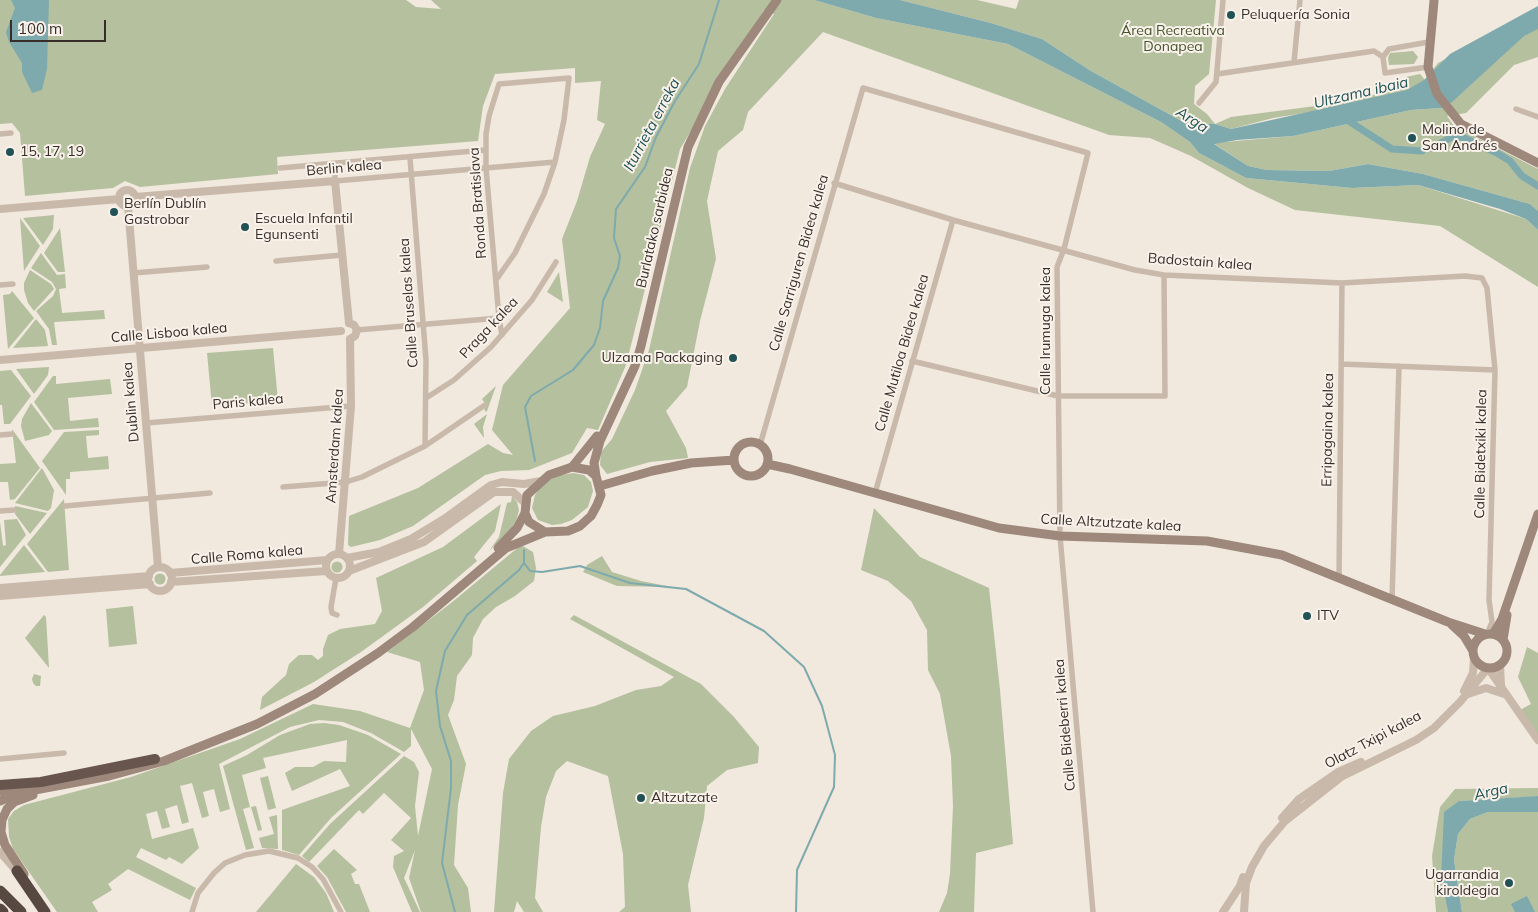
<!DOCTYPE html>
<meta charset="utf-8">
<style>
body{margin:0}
#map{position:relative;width:1538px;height:912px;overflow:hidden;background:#f1e8de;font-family:Mulish,sans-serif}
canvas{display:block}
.scale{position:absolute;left:10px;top:20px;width:96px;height:22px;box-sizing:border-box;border:2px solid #372e29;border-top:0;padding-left:6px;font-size:15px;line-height:18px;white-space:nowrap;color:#372e29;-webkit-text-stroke:4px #f9f2ea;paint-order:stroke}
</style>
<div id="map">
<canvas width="1538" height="912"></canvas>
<div class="scale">100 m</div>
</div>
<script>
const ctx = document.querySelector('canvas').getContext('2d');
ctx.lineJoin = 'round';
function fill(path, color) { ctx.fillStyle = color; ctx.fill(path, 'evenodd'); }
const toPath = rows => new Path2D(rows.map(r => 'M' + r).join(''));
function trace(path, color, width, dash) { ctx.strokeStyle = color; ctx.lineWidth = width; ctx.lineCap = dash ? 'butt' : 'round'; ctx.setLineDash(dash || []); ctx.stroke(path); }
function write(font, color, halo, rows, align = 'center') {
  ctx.font = font + ' Mulish,sans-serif'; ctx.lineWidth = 4; ctx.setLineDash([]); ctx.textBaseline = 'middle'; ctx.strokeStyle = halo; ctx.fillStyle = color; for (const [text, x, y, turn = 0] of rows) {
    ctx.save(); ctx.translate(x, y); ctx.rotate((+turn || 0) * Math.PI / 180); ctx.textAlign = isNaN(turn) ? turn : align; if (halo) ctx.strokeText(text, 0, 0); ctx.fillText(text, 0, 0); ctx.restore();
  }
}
const green = toPath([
 [0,0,406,0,416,7,441,9,431,0,814,0,876,18,1008,44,1161,122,1190,142,1199,153,1246,178,1352,188,1418,185,1526,219,1538,230,1538,287,1440,226,1295,210,1248,188,1191,156,1150,138,1109,135,823,32,748,112,743,130,718,151,707,201,716,259,700,321,687,387,666,411,686,448,688,458,650,462,607,474,600,465,601,452,612,439,635,390,649,350,690,168,705,126,725,89,774,14,764,10,680,149,626,365,598,430,587,428,572,453,529,470,501,471,485,475,413,526,380,540,351,547,348,545,349,516,418,488,488,444,503,453,513,455,492,430,503,385,570,308,562,239,577,201,590,157,605,124,597,120,601,81,575,83,575,68,495,74,483,106,478,141,277,157,278,174,140,187,125,181,113,188,25,196,20,133,12,123,0,124],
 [900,0,977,0,1016,9,1019,0,1216,0,1209,74,1195,86,1194,104,1207,114,1215,124,1231,117,1339,103,1407,87,1406,77,1420,74,1425,80,1438,63,1538,10,1538,57,1514,65,1466,113,1447,116,1454,126,1538,169,1538,211,1530,204,1423,174,1368,164,1329,171,1267,170,1248,166,1213,143,1293,136,1411,110,1441,108,1420,89,1356,105,1273,118,1231,129,1215,124,1187,124,1091,71,1042,39,991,23],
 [1413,51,1418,57,1414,64,1389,65,1388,58,1390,53],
 [54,215,53,229,43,245,23,218],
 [20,218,40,246,24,271],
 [60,228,65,272,58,272,44,253],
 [41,253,57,275,65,274,66,288,59,289,62,313,104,310,105,319,54,322,57,345,52,345,49,329,36,311,53,296,56,289,52,282,31,268],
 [30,270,51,284,54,289,34,311,28,303,24,290,24,283],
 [559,272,563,302,547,292],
 [12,291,34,318,8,349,3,295,10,294],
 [36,319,45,330,48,346,13,348],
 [273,348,278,401,212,406,207,353],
 [49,367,48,375,34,394,16,369],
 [11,370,31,396,10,424,4,424,2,405,0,405,0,371],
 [53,376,56,376,56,384,110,379,112,394,68,398,70,421,98,418,99,427,54,430,34,402],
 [496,386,487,411,486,412,484,409,487,406,482,399],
 [31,403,52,431,49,435,25,441,21,426,22,419],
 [487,414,483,427,484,438,474,424],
 [12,429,40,468,15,499,10,500,8,482,0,482,0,464,16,463],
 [99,430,99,435,86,436,88,458,108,456,109,469,70,472,70,479,66,479,66,495,42,461,64,432],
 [42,468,54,490,51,508,48,511,15,503],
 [574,473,584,475,591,482,593,491,588,507,572,520,561,524,552,525,538,520,532,508,535,495,539,489,547,481,560,475],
 [512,496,517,502,519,510,517,518,512,528,489,551,499,537,507,503,511,502],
 [64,499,69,570,48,572,27,544],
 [501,504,495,531,474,557,477,561,423,607,361,652,314,682,260,710,262,697,286,675,289,664,299,655,312,655,318,660,323,656,323,649,328,635,340,629,375,624,382,611,376,578,443,547],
 [15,506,47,513,30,534,15,514],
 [874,508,920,557,989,588,1000,690,1013,844,976,853,974,912,939,912,947,893,950,874,953,806,951,756,940,694,928,670,927,630,911,601,888,581,861,570],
 [17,519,26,535,0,567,0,522,3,546,6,545,4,520],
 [24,545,45,572,0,576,0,575],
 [521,545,533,552,536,568,534,581,515,596,496,607,483,619,473,638,472,655,457,676,454,700,448,715,466,764,458,805,454,865,468,888,471,912,421,912,409,878,415,850,404,878,420,912,412,912,393,867,394,856,404,851,391,840,411,818,384,793,363,814,359,810,309,862,302,856,330,824,404,756,414,762,419,772,415,806,418,836,432,769,411,729,411,746,404,752,371,733,343,722,319,720,290,727,219,764,230,809,220,812,214,789,203,792,209,816,202,818,192,783,180,786,189,822,182,824,177,805,165,809,170,827,162,829,157,811,146,814,152,839,193,828,199,848,182,864,169,857,166,860,141,848,136,857,196,888,190,900,128,869,108,884,112,890,92,902,98,912,57,912,13,849,9,837,8,819,14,811,24,805,131,777,240,739,313,704,360,711,410,728,424,690,420,662,387,652,451,603],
 [602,556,612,572,641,581,672,587,617,586,583,572,587,565],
 '331.5 567a5.5 5.5 0 1 1 11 0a5.5 5.5 0 1 1-11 0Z',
 '154.5 579a5.5 5.5 0 1 1 11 0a5.5 5.5 0 1 1-11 0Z',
 [133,606,137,644,109,647,106,609],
 [44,615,46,617,49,668,25,638],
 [574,615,701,684,734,717,759,747,758,763,727,770,707,786,704,818,688,885,691,912,619,912,625,907,623,854,608,776,567,761,556,771,546,797,541,827,535,898,543,912,524,912,517,901,514,912,494,912,503,793,509,759,531,731,553,716,595,706,636,690,661,686,674,677,570,619],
 [1527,647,1538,653,1538,740,1518,711,1531,704,1518,677],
 [34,674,41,676,40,686,36,686,33,683,32,679],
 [324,723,339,725,368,735,401,754,331,818,299,855,282,850,282,810,350,786,340,769,292,791,285,773,295,767,313,767,324,761,346,762,347,740,263,758,266,768,242,775,250,807,243,809,254,848,246,850,223,766,247,755,280,735,310,724],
 [268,776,276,808,268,810,260,778],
 [1538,788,1538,796,1528,797,1459,801,1441,879,1448,912,1436,912,1432,856,1440,807,1455,789],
 [256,806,262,830,258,831,251,807],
 [1500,811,1538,812,1538,912,1462,912,1454,860,1458,834,1470,819,1488,812],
 [277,815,278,849,262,848,259,838,274,834,269,817],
 [334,849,357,870,351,874,355,884,359,884,370,912,346,912,327,877,317,866],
 [296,864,314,877,326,893,334,912,256,912]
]);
const water = toPath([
 [11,0,49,0,47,69,42,90,32,93,22,72,22,63,9,42,6,32,15,8],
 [814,0,900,0,991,23,1042,39,1091,71,1187,124,1215,124,1231,129,1407,90,1424,80,1450,54,1538,6,1538,29,1524,36,1452,102,1441,108,1411,110,1293,136,1237,140,1214,144,1248,166,1267,170,1329,171,1368,164,1423,174,1530,204,1538,211,1538,230,1526,219,1500,209,1418,185,1352,188,1246,178,1199,153,1190,142,1161,122,1008,44,876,18],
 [1538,796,1538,812,1488,812,1470,819,1458,834,1454,860,1462,912,1448,912,1441,879,1444,812,1459,801],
 [1527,896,1535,912,1515,912,1511,904]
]);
const stream = toPath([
 [535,461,525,407,531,396,573,370,594,345,600,328,603,301,618,268,620,256,614,238,616,209,645,167,656,137,675,101,699,64,719,0],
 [524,563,530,571,542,572,580,566,630,583,686,589,764,631,804,667,822,706,835,755,834,787,797,870,796,912],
 [455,912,442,863,451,788,451,761,440,726,436,691,445,651,467,615,519,570,524,563,524,550]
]);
const canal = toPath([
 [1344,118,1392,149,1422,151],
 [1432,148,1450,138,1462,137,1497,153,1510,161,1522,176,1538,186]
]);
const minor = toPath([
 [1294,62,1300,0],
 [1428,67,1385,73,1383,57,1389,49,1429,42],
 [1217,74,1374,51,1383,57],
 [1199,103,1216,82,1223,0],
 [1516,109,1538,117],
 [0,134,11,133],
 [410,158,426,360,425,446],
 [335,164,335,181,555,162],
 [280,168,485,150],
 [834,183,953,220,1135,270,1164,275,1342,283,1465,276,1482,278,1487,288,1495,370,1489,600,1492,622,1487,634],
 [276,261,342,255],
 [133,273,207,267],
 [496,280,515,253,544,194,555,162,564,120,569,78,499,84,489,116,486,134,486,168,499,318,502,335],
 [0,285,13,284],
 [357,330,499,318],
 [912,361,1058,396,1165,396,1164,275],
 [1341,364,1495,370],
 [426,398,454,380,491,347,532,300,556,262],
 [146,423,351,406],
 [0,435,12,434],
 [760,445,863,88,1088,153,1064,249,1057,267,1060,536,1093,912],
 [283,487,346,482,362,477,425,446,485,405],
 [875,493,953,220],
 [65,506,210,493],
 [0,511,14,510],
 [1339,577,1342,283],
 [336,578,331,607,332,613,337,615],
 [1392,600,1399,366],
 [0,759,64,753],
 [192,912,198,893,214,873,225,863,245,855,269,851,298,858,312,867,323,879,341,912]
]);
const tertiary = toPath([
 '119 198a8 8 0 1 1 16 0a8 8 0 1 1-16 0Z',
 [135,197,335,181,349,323],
 [128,206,158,567],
 [0,209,119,199],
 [349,323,354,325,357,330,355,336,350,339],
 [0,360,341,331],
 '326 566a12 12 0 1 1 24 0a12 12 0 1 1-24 0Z',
 [339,554,351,406,350,339],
 [347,558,379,552,411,539,444,519,491,485,502,482,524,484,541,481],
 '148 579a12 12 0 1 1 24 0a12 12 0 1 1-24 0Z',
 [349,571,424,542,494,492,513,492,524,502],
 [170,573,327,560],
 [171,582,326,571],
 [0,588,149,576],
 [0,596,150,584],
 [1500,665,1501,686],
 [1464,691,1473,673,1474,658],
 [1468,694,1486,688,1504,694],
 [1282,818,1299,799,1338,772,1361,762],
 [0,852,19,874],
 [1223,912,1240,886,1243,877],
 [1244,912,1246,883,1252,867,1264,846,1285,821,1341,777,1416,740,1434,728,1460,702,1488,668,1538,740]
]);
const secondary = toPath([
 [1434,1,1428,67,1437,94,1461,124,1538,163],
 '734 459a17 17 0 1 1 34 0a17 17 0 1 1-34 0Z',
 [767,464,790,469,999,528,1060,536,1207,541,1282,555,1448,622,1485,634],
 [572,467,597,436],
 [572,467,589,470,596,476,601,495,597,505,591,516,580,526,568,531,545,532,529,522,525,513,527,495,549,475,572,467],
 [596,476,594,463,600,441,635,366,641,346,688,147,719,82,777,0],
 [600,486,652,471,691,463,734,460],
 [498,548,517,528,525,513],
 [1452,625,1464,636,1473,651],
 '1473 651a17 17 0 1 1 34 0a17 17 0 1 1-34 0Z',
 [1493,634,1502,619,1538,514],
 [1503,640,1507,615],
 [0,791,15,790],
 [0,801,19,793,109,776,164,761,257,724,315,694,378,653,413,627,506,548,545,532],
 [24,874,5,845,1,832,2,820,7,809,14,802,33,795]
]);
const trunk = toPath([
 [0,785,41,782,155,759]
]);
const motorway = toPath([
 [17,871,45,912],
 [0,891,21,912],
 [0,909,3,912]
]);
const markers = [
 [1231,15,5,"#215256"],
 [1412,138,5,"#215256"],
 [10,152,5,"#215256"],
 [114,212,5,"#215256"],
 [245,227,5,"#215256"],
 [733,358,5,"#215256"],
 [1307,616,5,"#215256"],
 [641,798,5,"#215256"],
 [1509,883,5,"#215256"]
];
const poiNames = [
 ["Peluquería Sonia",1241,15],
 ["Molino de",1422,130],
 ["San Andrés",1422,146],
 ["15, 17, 19",20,152],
 ["Berlín Dublín",124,204],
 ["Gastrobar",124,220],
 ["Escuela Infantil",255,219],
 ["Egunsenti",255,235],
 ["Ulzama Packaging",723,358,"right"],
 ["ITV",1317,616],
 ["Altzutzate",651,798],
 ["Ugarrandia",1499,875,"right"],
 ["kiroldegia",1499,891,"right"]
];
const parkNames = [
 ["Área Recreativa",1173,31],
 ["Donapea",1173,47]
];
const streetNames = [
 ["Berlin kalea",344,168,-5],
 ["Ronda Bratislava",478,203,-94],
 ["Burlatako sarbidea",655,228,-77],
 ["Badostain kalea",1200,262,4],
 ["Calle Sarriguren Bidea kalea",799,263,-74],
 ["Calle Bruselas kalea",409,303,-94],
 ["Praga kalea",489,328,-47],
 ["Calle Irumuga kalea",1046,331,-90],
 ["Calle Lisboa kalea",169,333,-5],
 ["Calle Mutiloa Bidea kalea",902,353,-74],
 ["Dublin kalea",131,402,-95],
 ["Paris kalea",248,402,-5],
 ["Erripagaina kalea",1328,430,-89],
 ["Amsterdam kalea",335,446,-86],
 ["Calle Bidetxiki kalea",1481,454,-89],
 ["Calle Altzutzate kalea",1111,523,3],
 ["Calle Roma kalea",247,555,-5],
 ["Calle Bideberri kalea",1065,725,-95],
 ["Olatz Txipi kalea",1373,740,-28]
];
const waterNames = [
 ["Ultzama ibaia",1361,93,-13],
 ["Arga",1192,120,33],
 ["Iturrieta erreka",652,125,-62],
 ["Arga",1491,792,-13]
];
fill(green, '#b4c09e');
fill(water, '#7eaaad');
trace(stream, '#7eaaad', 2);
trace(canal, '#7eaaad', 7);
trace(minor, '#c9b9aa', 5.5);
trace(tertiary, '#c9b9aa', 8);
trace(secondary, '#9d887b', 9);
trace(trunk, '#68564e', 10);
trace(motorway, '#574841', 11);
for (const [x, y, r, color] of markers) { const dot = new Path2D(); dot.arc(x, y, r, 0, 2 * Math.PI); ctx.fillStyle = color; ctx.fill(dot); trace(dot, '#f9f2ea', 2); }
write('14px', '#372e29', '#f9f2ea', poiNames, 'left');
write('14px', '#45542e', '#f9f2ea', parkNames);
write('14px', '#372e29', '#f9f2ea', streetNames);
write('italic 15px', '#215256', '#f9f2ea', waterNames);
</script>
